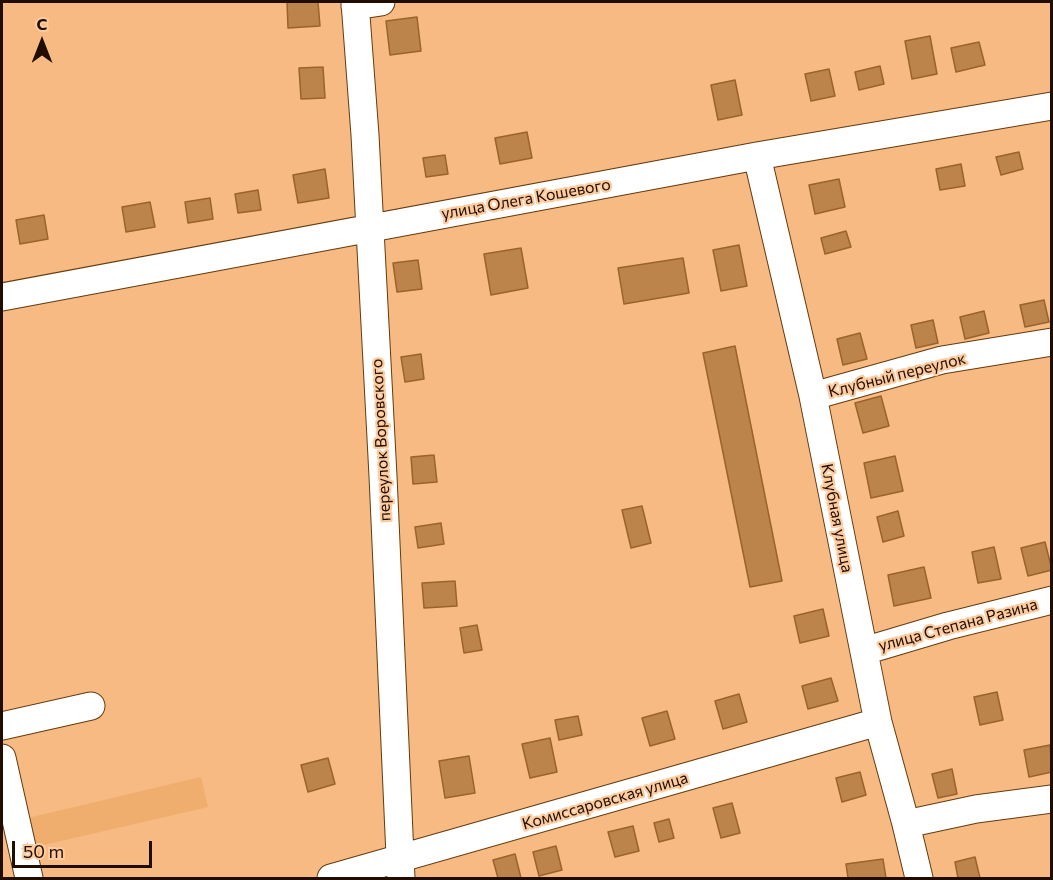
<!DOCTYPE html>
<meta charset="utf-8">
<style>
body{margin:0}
#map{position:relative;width:1053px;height:880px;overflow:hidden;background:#f7ba82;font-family:Commissioner,sans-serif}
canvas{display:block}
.frame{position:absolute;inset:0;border:3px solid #210c00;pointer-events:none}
.north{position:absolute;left:12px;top:12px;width:60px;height:60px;-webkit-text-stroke:4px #fccb9e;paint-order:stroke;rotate:0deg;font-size:16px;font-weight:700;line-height:24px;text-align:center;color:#210c00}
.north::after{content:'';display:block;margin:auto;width:21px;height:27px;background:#210c00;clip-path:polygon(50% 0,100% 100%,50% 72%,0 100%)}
.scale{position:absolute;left:12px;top:841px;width:140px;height:27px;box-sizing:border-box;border:3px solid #210c00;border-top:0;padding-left:8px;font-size:18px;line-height:21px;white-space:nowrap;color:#210c00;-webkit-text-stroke:4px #fccb9e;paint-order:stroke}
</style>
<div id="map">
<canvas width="1053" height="880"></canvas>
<div class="frame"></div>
<div class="north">С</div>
<div class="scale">50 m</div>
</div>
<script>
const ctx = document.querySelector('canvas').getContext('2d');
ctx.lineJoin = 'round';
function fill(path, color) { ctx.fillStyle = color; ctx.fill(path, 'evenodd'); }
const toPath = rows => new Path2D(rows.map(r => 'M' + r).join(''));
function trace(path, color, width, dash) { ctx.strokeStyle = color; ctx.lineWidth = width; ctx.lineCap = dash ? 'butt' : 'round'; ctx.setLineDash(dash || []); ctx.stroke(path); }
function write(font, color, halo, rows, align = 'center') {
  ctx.font = font + ' Commissioner,sans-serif'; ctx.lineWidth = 4.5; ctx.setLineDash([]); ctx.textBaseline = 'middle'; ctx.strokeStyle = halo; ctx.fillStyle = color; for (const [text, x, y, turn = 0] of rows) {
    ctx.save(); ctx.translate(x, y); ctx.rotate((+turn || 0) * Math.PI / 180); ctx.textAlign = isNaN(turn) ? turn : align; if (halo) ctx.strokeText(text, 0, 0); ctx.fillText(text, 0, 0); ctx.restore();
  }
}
const built = toPath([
 [201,777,208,807,35,847,28,818]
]);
const building = toPath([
 [287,2,318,2,320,26,288,28,287,2],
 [417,17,421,51,390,55,386,21,417,17],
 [930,36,937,74,912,79,905,41,930,36],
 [979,42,985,65,956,72,951,48,979,42],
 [880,66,884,84,859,90,855,72,880,66],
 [323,67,325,98,301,99,299,68,323,67],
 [829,69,835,96,811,101,805,74,829,69],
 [735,80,742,115,718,120,711,85,735,80],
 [527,132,532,158,500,164,495,138,527,132],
 [1019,152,1023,169,1001,175,996,157,1019,152],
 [445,155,448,174,426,177,423,158,445,155],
 [961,164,965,186,940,190,936,169,961,164],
 [325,169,329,198,298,203,293,175,325,169],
 [839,179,845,207,815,214,809,185,839,179],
 [258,190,261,210,238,213,235,194,258,190],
 [210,198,213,219,188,223,185,202,210,198],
 [150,202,155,227,126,232,122,207,150,202],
 [44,215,48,239,20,244,16,220,44,215],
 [846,231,851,247,825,254,821,238,846,231],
 [739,245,747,286,721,291,713,250,739,245],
 [521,248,528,288,491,295,484,254,521,248],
 [683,258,689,293,624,304,618,268,683,258],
 [418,260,422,289,397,292,393,263,418,260],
 [1044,300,1049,322,1025,327,1020,305,1044,300],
 [984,311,989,333,965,339,960,317,984,311],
 [933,320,938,343,916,348,911,325,933,320],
 [860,333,867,359,843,365,837,339,860,333],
 [735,346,782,581,750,587,703,353,735,346],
 [421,354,424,379,405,382,401,357,421,354],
 [881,396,889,426,863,433,855,403,881,396],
 [434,455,437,482,413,484,411,457,434,455],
 [895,456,903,491,871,498,864,463,895,456],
 [642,506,651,543,631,548,622,510,642,506],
 [898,511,904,536,883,542,877,517,898,511],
 [441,523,444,544,418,548,415,527,441,523],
 [1045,542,1052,570,1028,576,1021,548,1045,542],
 [994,547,1001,579,978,583,972,552,994,547],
 [924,567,931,598,894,606,888,575,924,567],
 [455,581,457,606,424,608,422,583,455,581],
 [823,609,829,636,800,643,794,616,823,609],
 [477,625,482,650,464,653,460,628,477,625],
 [831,678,838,701,808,709,802,686,831,678],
 [997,692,1003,720,980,725,974,697,997,692],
 [739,694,747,722,723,729,715,701,739,694],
 [667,711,675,739,650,746,642,718,667,711],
 [578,716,582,735,559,740,555,720,578,716],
 [550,738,557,772,530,778,522,744,550,738],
 [1050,745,1052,772,1029,777,1024,750,1050,745],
 [469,756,475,793,445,798,439,761,469,756],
 [328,758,335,784,308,792,301,765,328,758],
 [952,769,957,794,938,798,932,774,952,769],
 [860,772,866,795,842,802,836,778,860,772],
 [732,803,740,833,721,838,713,808,732,803],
 [669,819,674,838,659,842,654,823,669,819],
 [633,826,639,851,615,857,608,832,633,826],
 [556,846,562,870,539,876,533,852,556,846],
 [515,854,521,878,498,878,493,860,515,854],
 [975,857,980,878,958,878,955,862,975,857],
 [883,859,886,878,848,878,846,864,883,859]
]);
const minor = toPath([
 [355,2,365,135,383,476,401,878],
 [355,6,381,2],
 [757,156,813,396,878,722,906,824,919,878],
 [2,297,757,156,1052,106],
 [813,396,942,360,1052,342],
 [864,651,948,626,1052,600],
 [2,726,91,706],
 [2,758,29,878],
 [906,824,976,809,1052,799],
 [331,878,878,722]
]);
const streetNames = [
 ["улица Олега Кошевого",526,199,-10],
 ["Клубный переулок",897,375,-14],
 ["переулок Воровского",381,440,-93],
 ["Клубная улица",837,518,79],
 ["улица Степана Разина",958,625,-15],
 ["Комиссаровская улица",605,801,-16]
];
fill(built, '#efad6e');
fill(building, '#bc834b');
trace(building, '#9a632a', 1.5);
trace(minor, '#633b0d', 29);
trace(minor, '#fff', 27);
write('16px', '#210c00', '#fccb9e', streetNames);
</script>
